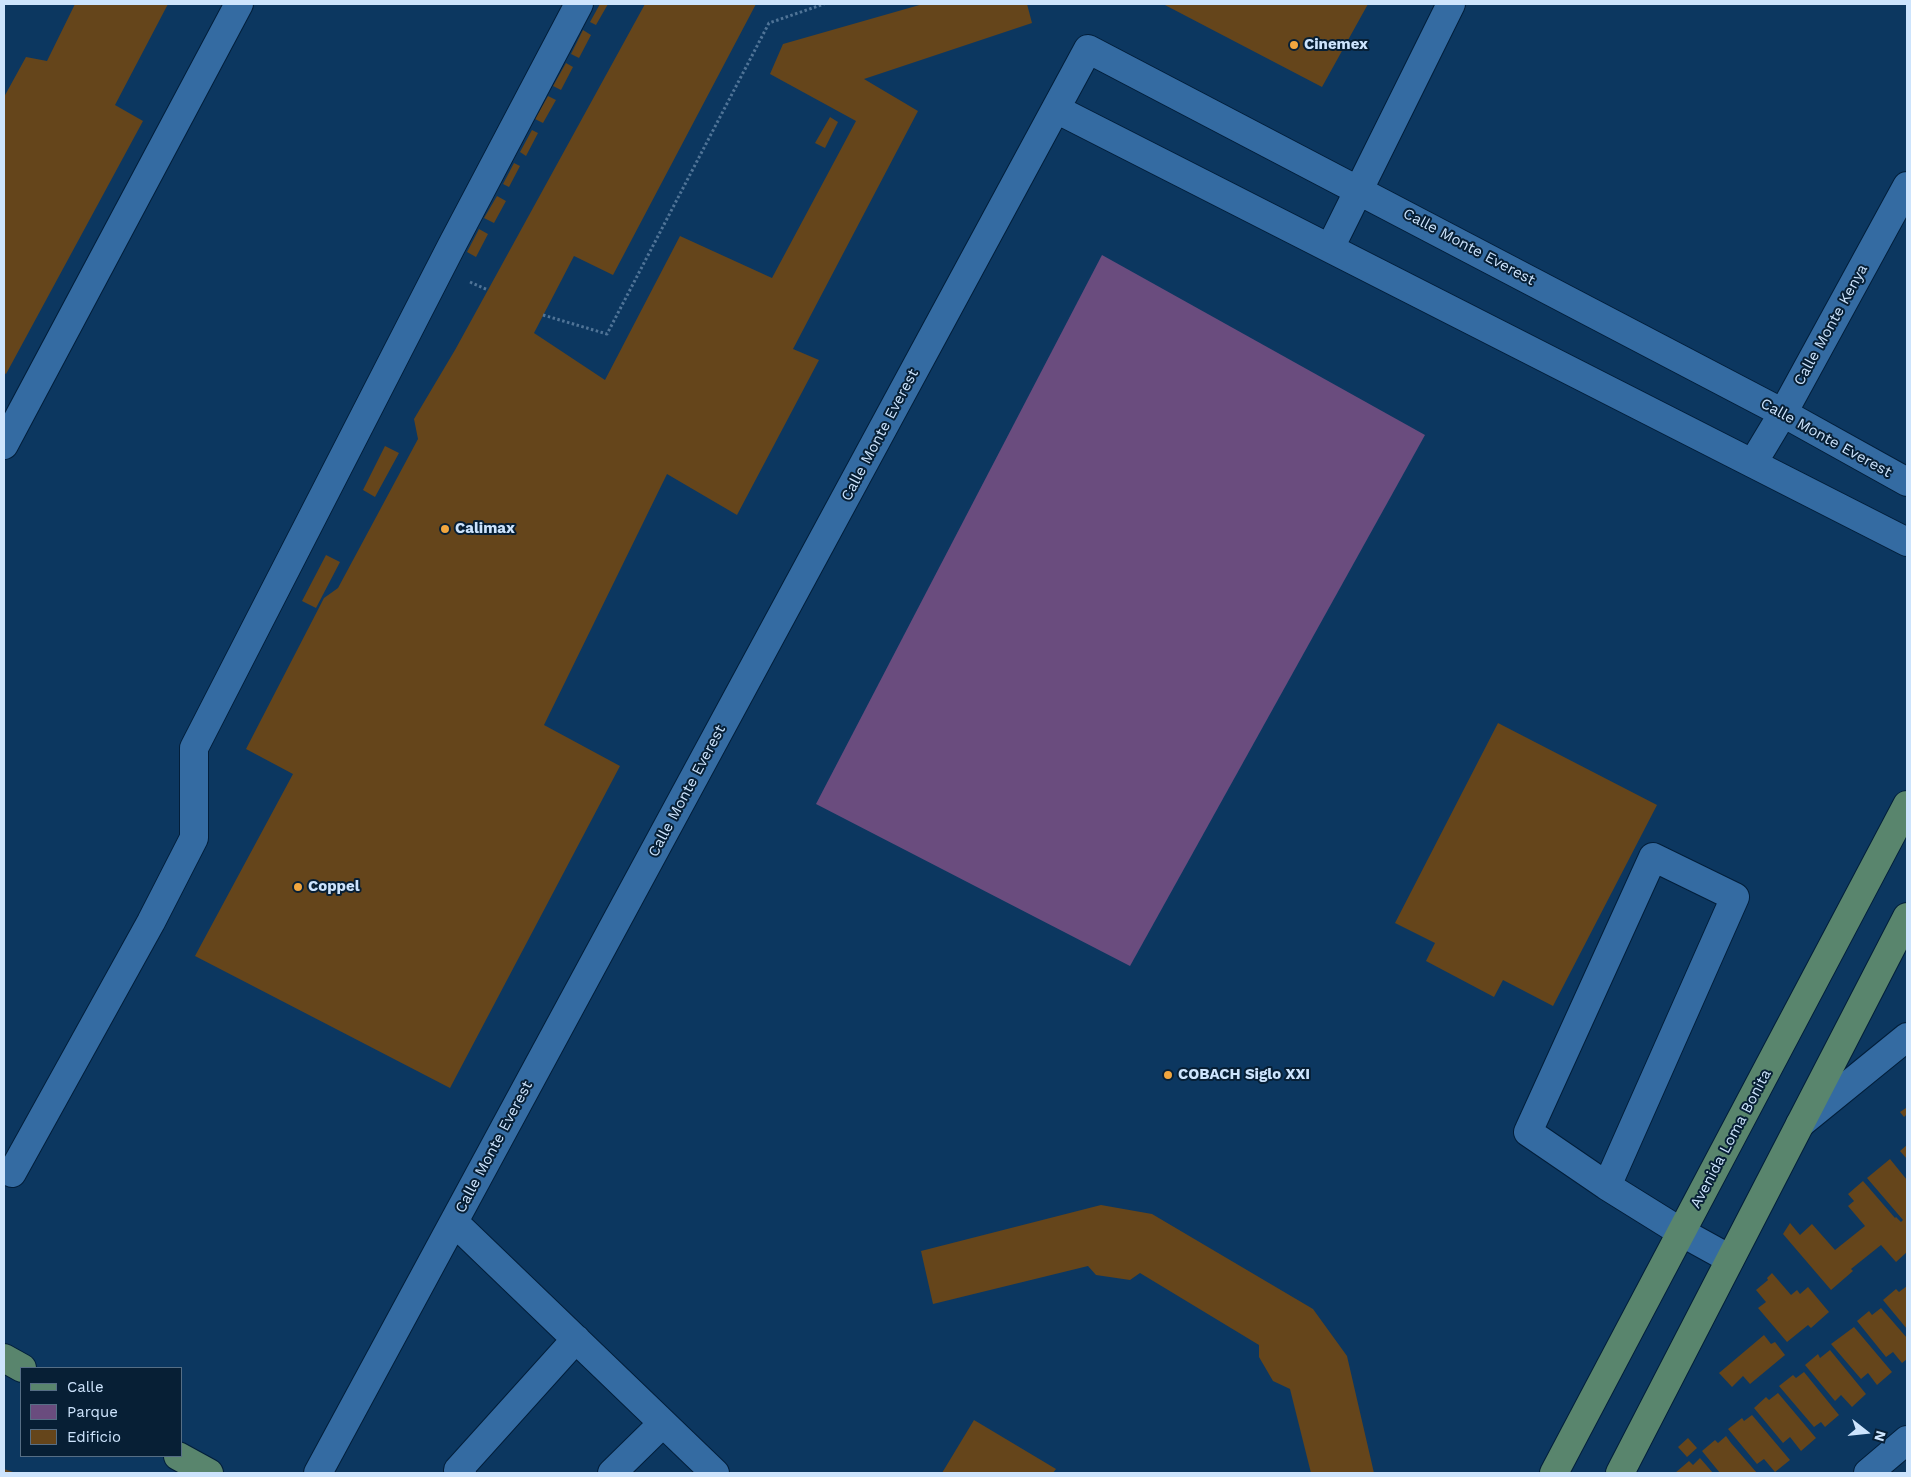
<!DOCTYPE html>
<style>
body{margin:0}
#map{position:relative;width:1911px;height:1477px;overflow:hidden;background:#0c3760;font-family:"Work Sans",sans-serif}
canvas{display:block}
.frame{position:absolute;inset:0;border:5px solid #cde4fd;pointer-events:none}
.legend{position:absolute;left:20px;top:1367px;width:162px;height:90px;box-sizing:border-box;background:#071f35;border:1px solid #566e85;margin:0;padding:6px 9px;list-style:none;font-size:15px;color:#cde4fd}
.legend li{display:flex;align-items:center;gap:10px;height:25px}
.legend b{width:25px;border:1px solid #566e85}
.north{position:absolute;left:1841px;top:1407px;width:50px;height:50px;-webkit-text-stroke:4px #071f35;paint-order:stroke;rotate:106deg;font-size:14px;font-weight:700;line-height:20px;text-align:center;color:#cde4fd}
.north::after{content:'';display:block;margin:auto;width:18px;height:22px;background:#cde4fd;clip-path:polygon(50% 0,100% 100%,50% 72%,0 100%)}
</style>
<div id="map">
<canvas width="1911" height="1477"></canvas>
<div class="frame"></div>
<ul class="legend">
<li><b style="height:6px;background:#59856d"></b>Calle</li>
<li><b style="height:14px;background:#6a4c7e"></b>Parque</li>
<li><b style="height:14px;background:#65451b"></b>Edificio</li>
</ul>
<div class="north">N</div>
</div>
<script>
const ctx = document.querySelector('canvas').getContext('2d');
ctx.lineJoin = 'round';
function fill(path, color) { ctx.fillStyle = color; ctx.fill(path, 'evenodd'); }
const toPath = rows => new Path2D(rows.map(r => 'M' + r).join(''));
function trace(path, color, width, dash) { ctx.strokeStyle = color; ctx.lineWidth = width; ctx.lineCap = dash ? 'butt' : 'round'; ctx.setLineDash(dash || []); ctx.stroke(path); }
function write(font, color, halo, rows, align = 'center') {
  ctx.font = font + ' "Work Sans",sans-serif'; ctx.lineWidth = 4; ctx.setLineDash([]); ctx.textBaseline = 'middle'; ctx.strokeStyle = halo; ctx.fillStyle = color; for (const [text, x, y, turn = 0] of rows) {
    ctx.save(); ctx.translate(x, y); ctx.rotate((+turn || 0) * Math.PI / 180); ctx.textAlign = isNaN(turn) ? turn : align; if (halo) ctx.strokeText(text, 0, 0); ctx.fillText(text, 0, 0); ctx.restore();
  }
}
const green = toPath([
 [1102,255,1425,435,1130,966,816,804]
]);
const building = toPath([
 [75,4,168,4,115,105,143,121,6,374,4,373,4,97,26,57,47,61],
 [600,4,608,4,596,25,590,22],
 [645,4,756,4,613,275,574,256,534,333,605,380,680,236,772,278,856,121,770,74,783,44,923,4,1027,4,1032,23,864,79,918,111,793,349,819,360,737,515,667,474,544,725,620,766,450,1088,195,956,293,774,246,749,324,598,338,588,418,439,414,419,455,350],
 [1163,4,1368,4,1322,87],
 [583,30,591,35,579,58,571,54],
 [566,63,573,67,561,90,553,86],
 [548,96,556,100,543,123,535,119],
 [830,117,838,122,825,148,815,143],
 [532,130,538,133,526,156,520,152],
 [514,163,520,166,509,187,503,184],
 [497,196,506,201,494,223,484,218],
 [479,229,488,234,476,257,467,252],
 [385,446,399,453,375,497,363,490],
 [326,555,340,562,316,608,302,601],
 [1498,723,1657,805,1553,1006,1503,980,1494,997,1426,961,1435,943,1395,923],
 [1906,1108,1907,1114,1904,1117,1900,1112],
 [1907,1145,1907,1159,1900,1151],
 [1890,1159,1907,1180,1907,1252,1896,1262,1881,1245,1851,1269,1853,1271,1831,1290,1783,1234,1790,1223,1800,1235,1812,1224,1835,1250,1865,1226,1848,1206,1854,1201,1848,1194,1863,1181,1895,1218,1896,1217,1901,1222,1903,1220,1867,1178],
 [1101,1205,1152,1214,1313,1309,1347,1356,1374,1473,1311,1473,1290,1389,1273,1381,1259,1357,1259,1345,1140,1273,1130,1280,1096,1275,1088,1266,933,1304,921,1251],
 [1772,1273,1791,1295,1797,1290,1800,1294,1808,1287,1829,1312,1811,1328,1808,1325,1787,1342,1758,1308,1766,1302,1756,1290,1768,1280,1767,1278],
 [1907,1286,1907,1329,1883,1300,1896,1289,1899,1292],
 [1881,1308,1907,1338,1907,1359,1902,1363,1893,1352,1886,1357,1857,1321,1869,1311,1872,1315],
 [1854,1327,1892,1372,1877,1385,1868,1373,1861,1379,1831,1344],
 [1764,1335,1771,1344,1775,1342,1785,1355,1750,1384,1743,1376,1732,1387,1719,1373],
 [1830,1350,1866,1394,1852,1407,1841,1395,1835,1401,1805,1365,1818,1354,1820,1358],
 [1804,1372,1839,1415,1825,1427,1821,1422,1814,1427,1779,1386,1793,1375,1796,1378],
 [1778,1393,1816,1438,1801,1451,1790,1437,1783,1443,1754,1408,1766,1397,1769,1400],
 [1752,1415,1790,1460,1775,1472,1764,1459,1757,1464,1728,1429,1742,1418,1744,1421],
 [974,1420,1056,1469,1053,1473,942,1473],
 [1726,1436,1731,1443,1757,1473,1720,1473,1702,1451,1715,1440,1718,1443],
 [1688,1438,1697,1448,1687,1457,1678,1447],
 [1700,1458,1713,1473,1675,1473,1689,1461,1693,1465],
 [4,1469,16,1473,4,1473]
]);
const path = toPath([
 [470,282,488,290],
 [543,315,607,334,769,23,824,4]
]);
const minor = toPath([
 [1056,109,1907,542],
 [1330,248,1451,4],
 [4,445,239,4],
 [1753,463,1783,413,1907,186],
 [1800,1124,1907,1037],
 [12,1173,151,922,194,838,194,748,451,247,579,4],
 [1607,1186,1735,897,1653,857,1528,1132,1607,1186,1681,1232,1730,1259],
 [454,1222,715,1473],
 [318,1473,1088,49,1783,413,1907,482],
 [462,1473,458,1470,576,1339],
 [612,1473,663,1423],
 [1868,1473,1907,1440]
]);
const major = toPath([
 [4,1358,22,1368],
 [178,1456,209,1473],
 [1554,1473,1907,805],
 [1620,1473,1907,917]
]);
const markers = [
 [1294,45,5,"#f1a63f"],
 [445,529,5,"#f1a63f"],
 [298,887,5,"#f1a63f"],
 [1168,1075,5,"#f1a63f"]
];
const poiNames = [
 ["Cinemex",1304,45],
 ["Calimax",455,529],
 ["Coppel",308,887],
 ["COBACH Siglo XXI",1178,1075]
];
const streetNames = [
 ["Calle Monte Everest",1469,247,28],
 ["Calle Monte Kenya",1831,325,-61],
 ["Calle Monte Everest",880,435,-62],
 ["Calle Monte Everest",1826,438,29],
 ["Calle Monte Everest",687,791,-62],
 ["Avenida Loma Bonita",1731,1139,-62],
 ["Calle Monte Everest",494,1147,-62]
];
fill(green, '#6a4c7e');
fill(building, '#65451b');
trace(minor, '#021e3a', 30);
trace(major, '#021e3a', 30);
trace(path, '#507497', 3, [2.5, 2.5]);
trace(minor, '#346ba2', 28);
trace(major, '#59856d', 28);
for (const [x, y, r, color] of markers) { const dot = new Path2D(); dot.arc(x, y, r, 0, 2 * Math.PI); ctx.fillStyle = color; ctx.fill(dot); trace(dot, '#071f35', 2); }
write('bold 15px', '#cde4fd', '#071f35', poiNames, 'left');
write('15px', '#cde4fd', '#071f35', streetNames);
</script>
